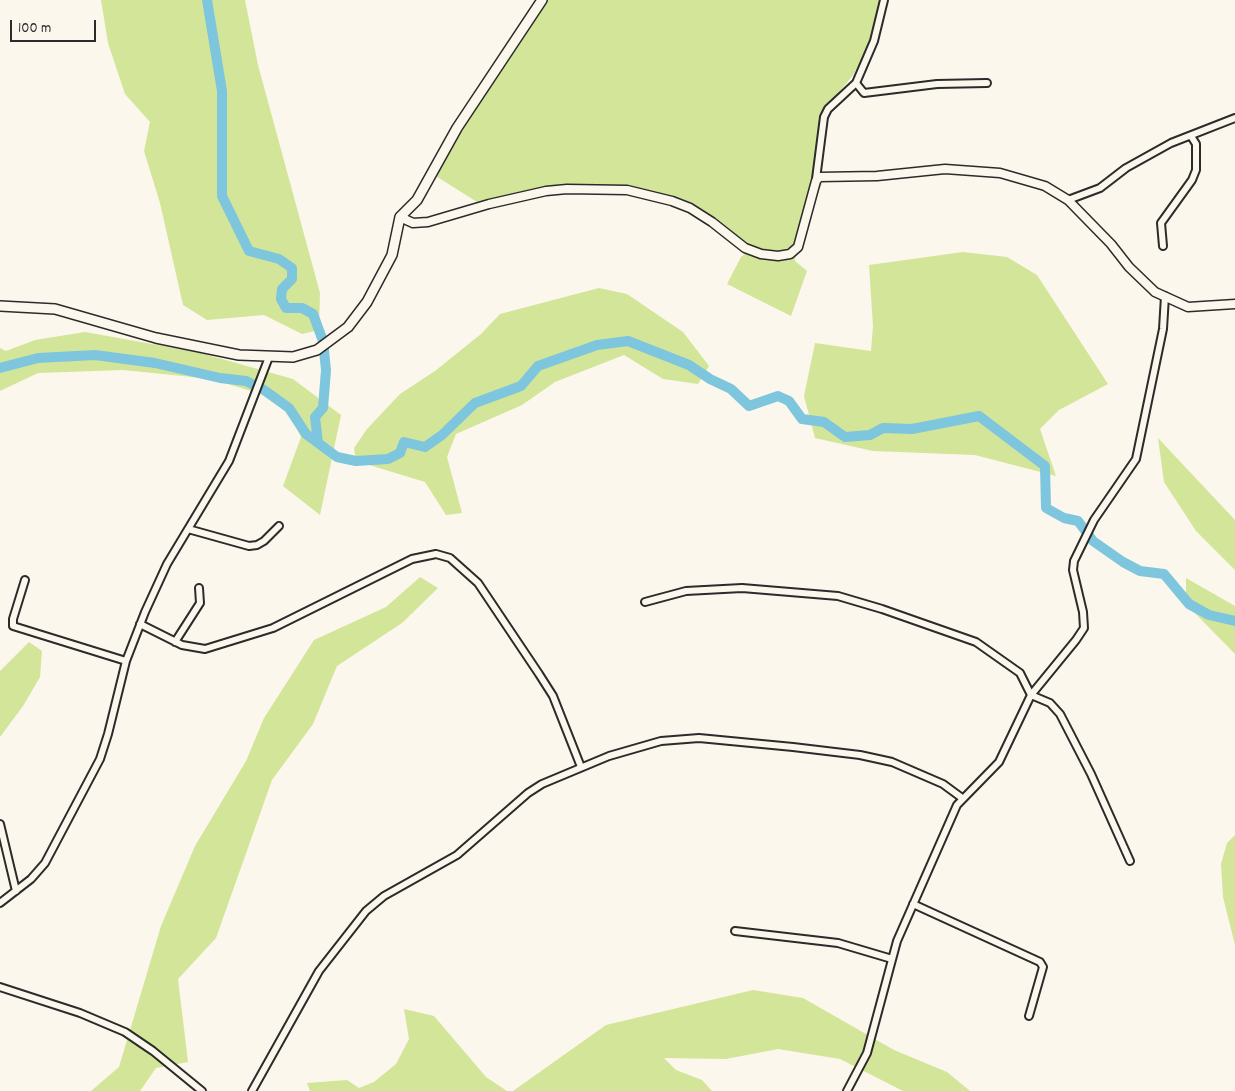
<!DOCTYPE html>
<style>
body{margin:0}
#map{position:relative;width:1235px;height:1091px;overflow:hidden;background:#fbf7ec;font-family:Dekko,sans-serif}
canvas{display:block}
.scale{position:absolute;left:10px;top:20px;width:86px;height:22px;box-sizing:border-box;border:2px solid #2b2b2b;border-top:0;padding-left:6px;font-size:15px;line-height:18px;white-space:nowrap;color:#2b2b2b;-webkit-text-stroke:4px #fbf7ec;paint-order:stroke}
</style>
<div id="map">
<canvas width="1235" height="1091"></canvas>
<div class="scale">100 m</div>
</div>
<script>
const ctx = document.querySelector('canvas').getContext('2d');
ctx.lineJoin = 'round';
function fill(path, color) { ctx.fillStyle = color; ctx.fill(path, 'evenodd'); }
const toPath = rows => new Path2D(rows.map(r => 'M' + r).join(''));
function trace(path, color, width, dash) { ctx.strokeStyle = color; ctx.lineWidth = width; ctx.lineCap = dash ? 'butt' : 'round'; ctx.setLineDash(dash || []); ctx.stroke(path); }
const green = toPath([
 [101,0,245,0,258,65,320,293,319,330,302,334,264,315,207,320,183,305,160,203,144,151,150,122,125,94,108,43],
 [538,0,881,0,877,19,864,55,853,75,831,102,819,179,822,184,811,208,803,243,796,251,795,261,807,271,791,316,727,284,741,257,751,249,701,211,634,192,553,191,485,207,431,173,450,131],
 [963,252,1007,257,1037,275,1108,384,1059,410,1040,429,1056,476,975,455,873,451,815,438,804,396,815,343,871,351,873,326,869,265],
 [599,288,627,294,683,332,709,366,698,384,663,379,624,355,555,382,522,405,456,434,447,457,462,513,446,515,425,482,356,461,354,448,367,429,400,394,435,371,481,334,500,314],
 [85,332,197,352,293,379,341,415,320,515,283,486,301,437,283,401,212,379,123,370,38,373,0,391,0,348,6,351,35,340],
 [1158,438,1235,520,1235,570,1196,531,1164,482],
 [420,577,438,588,402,623,337,666,313,724,272,780,216,938,178,979,188,1062,156,1068,140,1091,91,1091,119,1067,161,926,195,846,246,761,264,718,314,640,386,607],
 [1186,578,1235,606,1235,654,1186,604],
 [29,642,42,651,40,677,23,706,0,737,0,671],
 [1235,835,1235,945,1223,897,1221,864,1227,843],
 [753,990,803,998,894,1050,947,1072,970,1091,903,1091,840,1059,778,1049,726,1059,664,1058,676,1070,702,1080,712,1091,513,1091,606,1025],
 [404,1009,434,1016,486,1077,507,1091,310,1091,307,1083,347,1080,359,1088,374,1082,396,1064,409,1039]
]);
const river = toPath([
 [207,0,222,91,222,196,249,251,279,259,292,268,292,279,282,289,281,299,286,308,302,308,313,314,323,341,326,370,323,408,315,417,318,443],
 [0,368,38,358,95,355,155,363,220,378,246,381,264,390,289,408,306,434,337,457,356,461,388,459,400,453,404,442,425,447,442,435,475,403,521,386,538,366,597,345,628,341,689,365,710,379,731,389,749,406,778,396,789,401,802,419,824,422,845,437,870,435,883,428,912,429,979,416,1045,466,1046,508,1064,518,1078,521,1093,541,1123,562,1140,571,1164,574,1189,604,1209,615,1235,621]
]);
const minor = toPath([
 [856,83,864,93,937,84,987,83],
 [816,179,824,117,828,109,856,83,874,41,884,0],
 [1068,200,1100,188,1126,168,1171,143,1235,118],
 [1163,246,1161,223,1192,180,1196,170,1196,144,1191,136],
 [188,529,249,546,257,545,264,541,279,526],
 [25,580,13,619,13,626,126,661],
 [645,602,686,591,742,588,838,596,882,609,976,642,1020,673,1031,695,1050,703,1060,714,1091,774,1130,861],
 [140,624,182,645,205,649,273,628,412,559,436,554,450,558,478,583,539,674,553,696,581,767],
 [175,642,200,603,199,588],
 [0,824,16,891],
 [0,903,31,879,45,863,100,759,108,734,126,661,145,612,167,564,229,461,269,357],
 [913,904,1040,962,1043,967,1029,1016],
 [735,931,838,943,892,959],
 [0,987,80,1013,125,1032,153,1051,202,1091],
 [252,1091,319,971,366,911,384,896,457,855,528,793,542,784,609,756,661,741,699,738,793,747,860,755,892,762,943,784,962,798],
 [847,1091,867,1053,897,941,957,805,999,762,1031,695,1076,640,1084,628,1083,612,1073,570,1074,561,1094,520,1136,459,1163,329,1165,296]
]);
const tertiary = toPath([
 [400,217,413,223,428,222,489,204,546,191,567,189,627,190,672,201,690,208,712,222,745,248,761,254,778,256,790,254,798,247,816,181,819,177,877,176,945,169,1000,173,1045,186,1068,200,1111,244,1129,267,1155,292,1188,307,1235,304]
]);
const secondary = toPath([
 [0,306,55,309,156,338,239,355,293,357,317,350,348,327,367,302,392,255,400,217,417,200,457,128,542,0]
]);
fill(green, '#d3e599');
trace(river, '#7dc6dd', 10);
trace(minor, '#2b2b2b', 10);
trace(tertiary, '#2b2b2b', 11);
trace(secondary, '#2b2b2b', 12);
trace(minor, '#fbf7ec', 6);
trace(tertiary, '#fbf7ec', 8);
trace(secondary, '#fbf7ec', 9);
</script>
